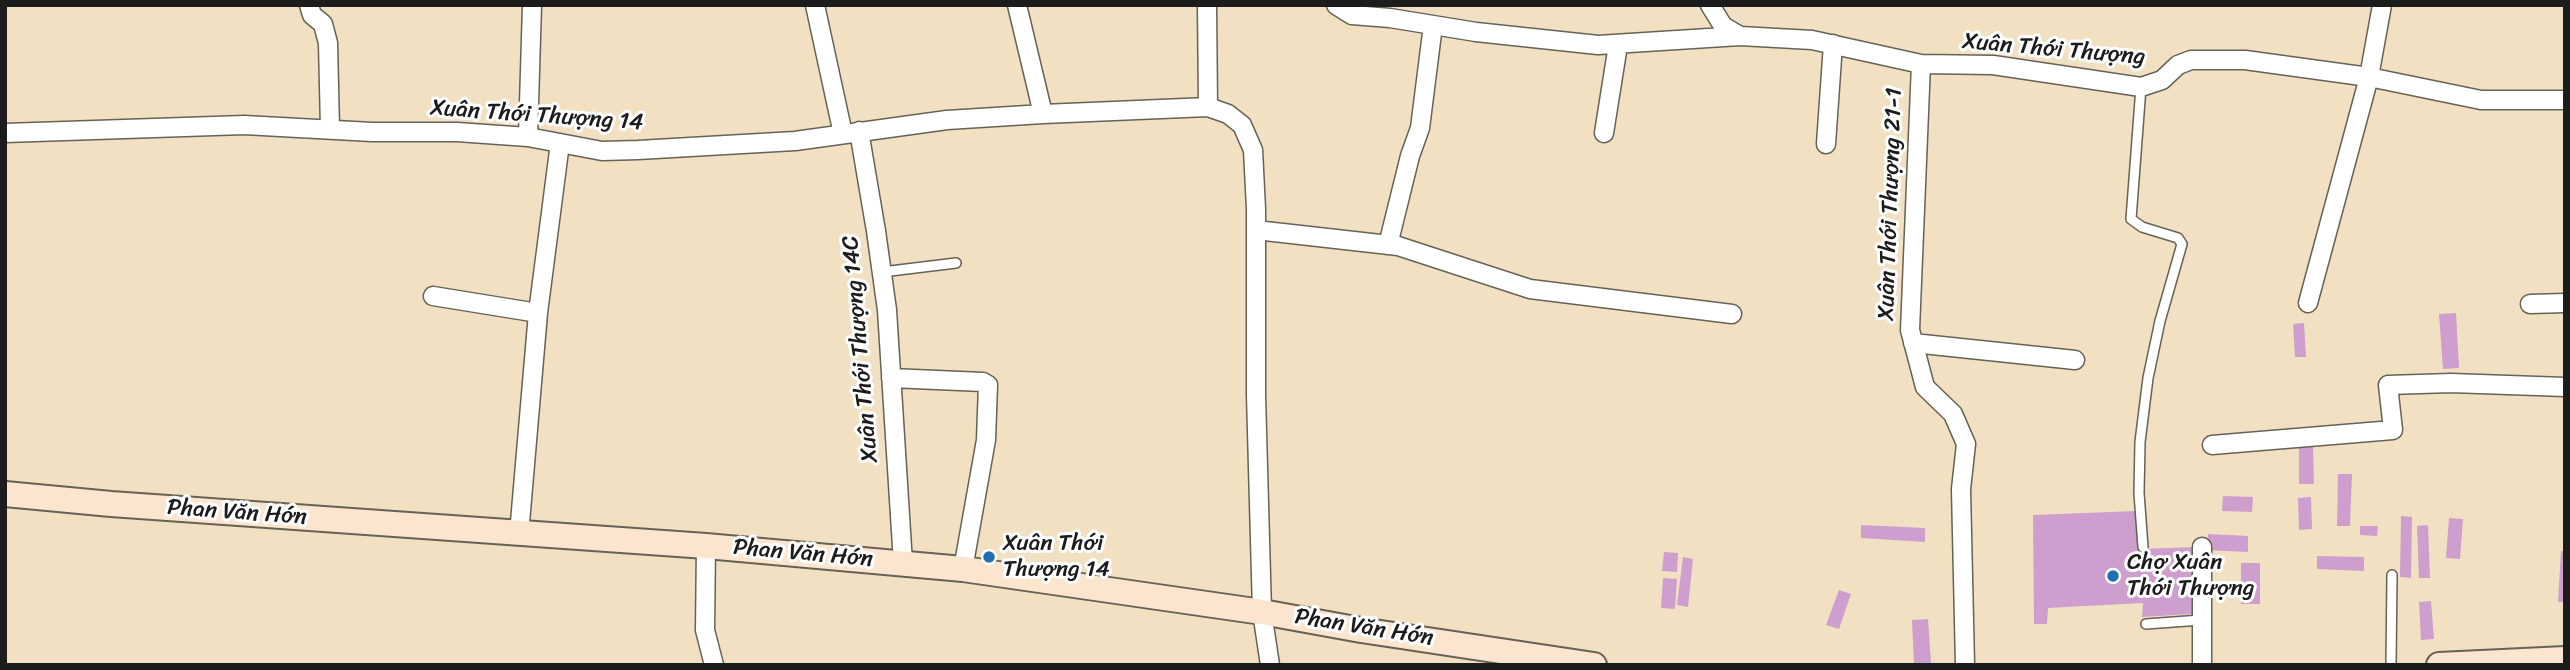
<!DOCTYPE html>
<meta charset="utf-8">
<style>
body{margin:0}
#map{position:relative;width:2570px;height:670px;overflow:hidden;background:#f1e1c2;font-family:Sriracha,sans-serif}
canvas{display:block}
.frame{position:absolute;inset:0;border:7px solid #1c1c1c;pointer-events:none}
</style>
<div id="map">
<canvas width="2570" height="670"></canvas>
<div class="frame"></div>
</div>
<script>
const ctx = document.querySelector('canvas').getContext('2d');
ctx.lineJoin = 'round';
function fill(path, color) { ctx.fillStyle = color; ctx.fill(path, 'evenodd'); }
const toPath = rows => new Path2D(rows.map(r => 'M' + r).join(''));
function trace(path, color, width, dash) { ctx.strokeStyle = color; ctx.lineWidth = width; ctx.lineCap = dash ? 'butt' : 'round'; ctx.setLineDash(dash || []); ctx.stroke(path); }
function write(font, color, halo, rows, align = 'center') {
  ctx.font = font + ' Sriracha,sans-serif'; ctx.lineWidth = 6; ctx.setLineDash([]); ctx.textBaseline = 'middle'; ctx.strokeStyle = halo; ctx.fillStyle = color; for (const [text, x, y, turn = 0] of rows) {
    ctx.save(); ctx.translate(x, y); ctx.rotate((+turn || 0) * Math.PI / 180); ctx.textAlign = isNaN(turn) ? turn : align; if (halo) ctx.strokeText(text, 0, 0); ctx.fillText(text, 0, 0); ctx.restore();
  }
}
const building = toPath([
 [2456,313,2459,368,2443,369,2439,314],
 [2304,323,2306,357,2295,357,2293,324],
 [2299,443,2313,443,2314,484,2299,484],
 [2338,474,2352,474,2350,526,2337,526],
 [2223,496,2253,497,2252,512,2222,511],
 [2311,497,2312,529,2299,530,2298,498],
 [2136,511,2140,549,2194,547,2192,614,2142,617,2143,603,2048,608,2047,624,2034,624,2033,515],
 [2401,516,2412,517,2411,578,2400,577],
 [2449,518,2463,519,2460,559,2446,558],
 [1861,525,1925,528,1925,542,1861,538],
 [2428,525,2430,578,2419,578,2417,526],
 [2360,526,2378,526,2377,536,2360,535],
 [2208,534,2248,536,2248,552,2207,550],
 [2561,551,2565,551,2565,602,2558,602],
 [1664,552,1678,553,1677,572,1662,571],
 [2317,556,2364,557,2364,571,2317,569],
 [1683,557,1693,559,1688,607,1677,605],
 [2241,563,2260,563,2260,604,2241,604],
 [1663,578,1677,579,1675,609,1661,608],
 [1839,590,1851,594,1839,629,1826,625],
 [2431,601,2434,639,2421,640,2419,602],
 [1928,619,1931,663,1914,664,1912,620]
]);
const lane = toPath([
 [2141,87,2131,219,2142,227,2178,238,2182,244,2160,321,2148,378,2140,442,2139,493,2143,547],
 [882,272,956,263],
 [2146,624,2201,620],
 [2391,665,2392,575]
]);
const street = toPath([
 [309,5,312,15,323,24,328,43,330,129],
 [815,5,843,134],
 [1017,5,1043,114],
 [1207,5,1208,107],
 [1336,5,1352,15,1390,18,1476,32,1598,45,1740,36,1812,40,1921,64,1993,65,2141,87,2162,80,2178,65,2191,60,2245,60,2369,77,2481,100,2565,100],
 [1710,5,1723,26,1740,36],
 [1921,64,1910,330,1925,387,1953,414,1966,444,1961,489,1965,665],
 [859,131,876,231,887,310,903,563],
 [5,133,244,125,372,132,457,132,528,137,602,151,638,150,795,141,947,120,1043,114,1208,107,1228,114,1242,125,1253,150,1256,209,1256,395,1262,612,1270,665],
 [1604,133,1618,45],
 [528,137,532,5],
 [1826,144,1833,44],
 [1256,230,1398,246,1530,289,1732,314],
 [1388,245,1410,156,1420,128,1433,25],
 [433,296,538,313],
 [2308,303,2369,77,2382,5],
 [2530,304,2565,303],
 [1913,343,2075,360],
 [891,378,983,382,988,385,986,440,963,569],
 [2212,445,2393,430,2388,385,2451,383,2565,387],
 [519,534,538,313,560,143],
 [706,546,705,630,714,665],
 [2202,665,2202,547]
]);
const secondary = toPath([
 [5,494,111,504,706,546,963,569,1262,612,1361,630,1594,665],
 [2439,665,2565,659]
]);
const markers = [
 [989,557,7,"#1f6fb2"],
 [2113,576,7,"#1f6fb2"]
];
const streetNames = [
 ["Xuân Thới Thượng",2054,50,5],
 ["Xuân Thới Thượng 14",537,116,4],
 ["Xuân Thới Thượng 21-1",1891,204,-88],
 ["Xuân Thới Thượng 14C",861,349,-95],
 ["Phan Văn Hớn",237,513,4],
 ["Phan Văn Hớn",803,554,5],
 ["Phan Văn Hớn",1364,628,9]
];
const poiNames = [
 ["Xuân Thới",1003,544],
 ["Thượng 14",1003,570],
 ["Chợ Xuân",2127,563],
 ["Thới Thượng",2127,589]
];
fill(building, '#ce9ecf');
trace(lane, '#676156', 12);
trace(street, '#676156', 21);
trace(secondary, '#676156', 28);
trace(lane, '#fff', 9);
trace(street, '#fff', 18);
trace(secondary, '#fce5cf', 24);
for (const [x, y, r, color] of markers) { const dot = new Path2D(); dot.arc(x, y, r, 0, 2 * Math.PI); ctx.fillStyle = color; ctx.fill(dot); trace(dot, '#fff', 2.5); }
write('23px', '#1c1c1c', '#fff', streetNames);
write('23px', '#1c1c1c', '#fff', poiNames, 'left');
</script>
